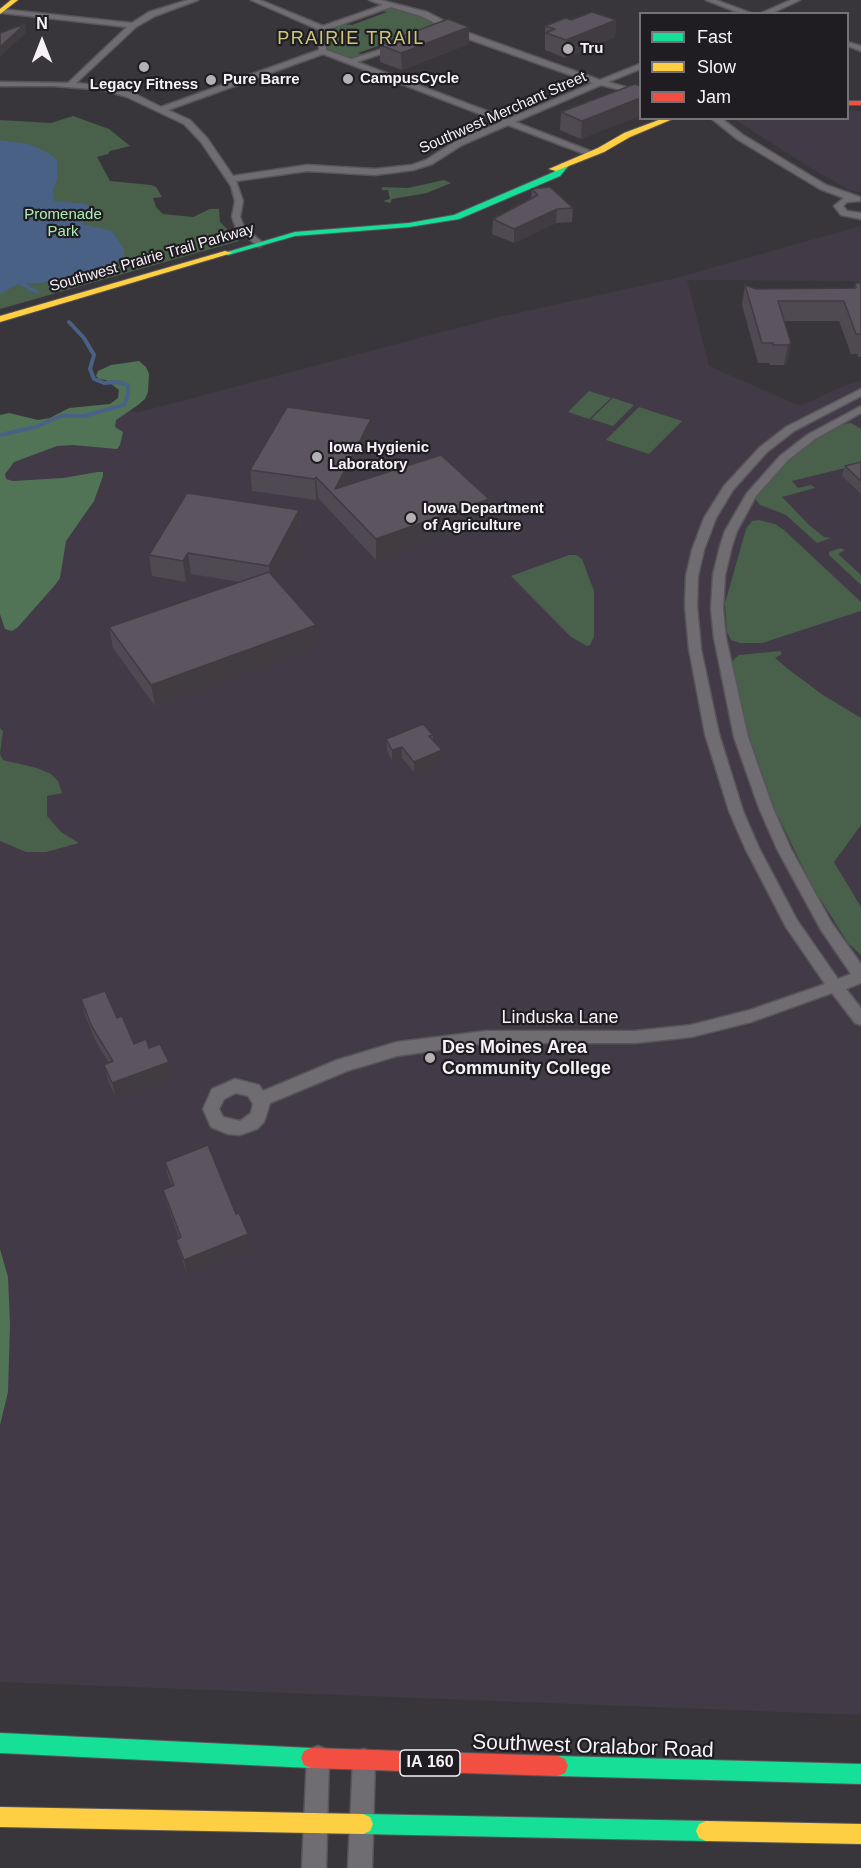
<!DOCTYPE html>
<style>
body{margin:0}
#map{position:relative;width:861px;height:1868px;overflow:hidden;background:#39363b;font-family:Arial,sans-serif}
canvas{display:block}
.legend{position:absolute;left:639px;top:12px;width:210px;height:108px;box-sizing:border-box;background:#1f1d21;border:2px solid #757277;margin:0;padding:8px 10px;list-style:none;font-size:18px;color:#f6f2f8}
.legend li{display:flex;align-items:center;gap:12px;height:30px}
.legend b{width:30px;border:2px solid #757277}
.north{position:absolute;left:12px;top:12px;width:60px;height:60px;-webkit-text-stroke:4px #1f1d21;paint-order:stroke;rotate:0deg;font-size:16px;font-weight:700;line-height:24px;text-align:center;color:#f6f2f8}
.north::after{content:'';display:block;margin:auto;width:21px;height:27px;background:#f6f2f8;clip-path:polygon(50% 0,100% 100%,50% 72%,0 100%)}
</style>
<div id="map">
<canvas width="861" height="1868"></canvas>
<ul class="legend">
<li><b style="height:8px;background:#16e098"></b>Fast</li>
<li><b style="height:8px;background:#ffcf43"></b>Slow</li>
<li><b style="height:8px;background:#f24e42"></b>Jam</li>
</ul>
<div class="north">N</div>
</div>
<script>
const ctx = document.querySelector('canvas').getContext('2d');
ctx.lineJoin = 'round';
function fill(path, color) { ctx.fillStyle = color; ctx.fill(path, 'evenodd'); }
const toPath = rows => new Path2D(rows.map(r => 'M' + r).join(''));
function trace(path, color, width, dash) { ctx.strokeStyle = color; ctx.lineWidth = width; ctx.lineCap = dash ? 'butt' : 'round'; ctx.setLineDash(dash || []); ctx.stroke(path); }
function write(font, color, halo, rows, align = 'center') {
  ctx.font = font + ' Arial,sans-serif'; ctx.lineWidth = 4.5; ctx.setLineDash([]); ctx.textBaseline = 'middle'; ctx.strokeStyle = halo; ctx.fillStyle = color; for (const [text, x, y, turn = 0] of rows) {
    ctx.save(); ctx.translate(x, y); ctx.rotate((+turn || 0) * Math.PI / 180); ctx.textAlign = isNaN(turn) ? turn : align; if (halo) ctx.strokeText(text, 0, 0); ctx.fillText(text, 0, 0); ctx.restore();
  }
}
const built = toPath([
 [848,111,861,111,861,192,851,191,809,167,734,119,848,118],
 [861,226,861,286,855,281,687,280,709,366,800,406,846,385,861,381,861,1715,0,1682,0,435,124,405,136,413,499,317,672,279]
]);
const green = toPath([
 [397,8,440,24,358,53,364,55,356,57,347,58,325,50,327,30,342,24,352,25,387,12,382,11,387,9],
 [73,116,109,129,130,146,110,151,108,154,97,157,110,181,151,185,156,187,162,197,153,198,156,207,163,214,193,217,210,209,219,209,220,222,239,241,0,309,0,120,51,123],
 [444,180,451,183,427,193,392,199,390,203,383,201,390,199,388,190,382,190,382,187,408,188],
 [589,391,611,398,589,419,568,412],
 [613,398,634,405,613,426,591,419],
 [639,407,682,421,649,454,606,440],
 [851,423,861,429,861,472,845,468,792,481,798,488,811,485,815,488,782,497,809,525,824,537,831,538,817,543,786,515,760,505,755,499,775,473,795,454,840,424],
 [759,520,775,524,784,530,861,602,861,611,762,643,740,643,731,640,727,632,725,603,746,529,752,521],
 [840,548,845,550,838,554,861,575,861,585,829,555,829,552],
 [569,555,576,555,582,559,594,591,594,637,590,645,587,646,571,637,511,576],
 [780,651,782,654,775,658,788,669,823,695,861,718,861,825,834,862,861,907,861,955,848,943,812,886,775,810,749,737,732,665,733,660,739,655],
 [0,728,3,731,0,754,3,760,37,768,51,774,58,781,62,793,47,796,47,816,61,832,79,843,46,852,26,852,0,841]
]);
const forest = toPath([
 [139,361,146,367,149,374,148,392,145,399,138,405,116,420,115,427,123,432,120,445,117,449,73,445,57,446,14,462,5,474,6,479,13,481,63,478,98,472,103,472,103,476,94,501,66,541,60,578,55,585,18,627,12,631,5,629,0,614,0,415,9,413,38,420,50,418,69,408,110,404,118,398,119,390,106,380,99,379,96,376,98,371,111,365],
 [0,1249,8,1277,10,1325,8,1392,0,1425]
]);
const water = toPath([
 [0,140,28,144,45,151,57,160,57,179,53,191,54,201,86,204,90,207,91,210,83,216,83,224,112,231,124,249,124,259,94,270,41,283,20,283,0,294]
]);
const stream = toPath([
 [20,283,37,292],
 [0,435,35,427,61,416,84,416,124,405,128,395,128,385,117,382,104,383,94,379,90,369,94,355,84,338,69,322]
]);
const street = toPath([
 [188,0,198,0,155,16,136,27,76,83,104,86,133,93,161,107,319,50,319,30,251,0,260,0,323,26,383,5,369,0,380,0,427,12,466,32,600,80,640,64,640,69,608,82,640,91,640,95,601,85,515,122,593,152,593,156,590,156,508,125,462,145,432,164,413,170,375,175,307,171,236,181,243,201,240,217,244,227,264,244,259,247,236,228,232,217,235,201,231,186,201,142,184,124,127,97,104,90,54,86,0,86,0,82,68,83,127,27,2,13,0,9,132,23,149,12,188,0],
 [391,7,421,16,460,36,593,83,508,119,357,62,401,47,401,43,351,59,326,50,326,30,391,7],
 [323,54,501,122,456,141,426,160,412,165,375,169,307,165,233,176,207,138,190,120,168,110,323,54],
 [706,0,716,0,753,14,742,14,706,0],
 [791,0,800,0,770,14,759,14,791,0],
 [848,42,861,46,861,51,848,46,848,42],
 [711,118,721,118,743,135,826,185,860,197,860,201,847,202,843,206,847,211,861,213,861,219,841,215,834,206,844,198,820,189,737,139,711,118],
 [861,389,861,396,794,431,767,452,733,490,716,518,704,550,698,576,697,606,701,649,719,734,743,811,759,848,797,920,838,979,851,974,821,930,777,849,759,808,734,737,714,638,711,609,713,575,720,546,725,531,747,493,780,456,807,435,861,406,861,413,815,439,788,460,756,496,737,531,732,546,725,575,723,609,726,638,748,737,773,808,791,849,831,922,861,964,861,983,846,989,861,1008,861,1025,855,1023,832,993,751,1022,691,1037,635,1043,486,1043,397,1056,347,1071,270,1103,264,1122,257,1129,240,1135,228,1134,211,1127,203,1109,212,1089,235,1079,259,1085,263,1091,337,1060,397,1042,486,1031,635,1031,691,1025,750,1010,825,984,786,927,745,848,729,811,705,734,689,649,685,606,686,576,692,550,704,518,724,486,759,448,786,427,861,389],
 [236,1093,248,1096,253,1104,251,1113,240,1121,223,1117,219,1109,224,1099,236,1093],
 [318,1746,326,1749,329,1757,326,1868,302,1868,307,1757,310,1749,318,1746],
 [364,1749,372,1752,375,1760,372,1868,348,1868,353,1760,356,1752,364,1749]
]);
const fast = toPath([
 [562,163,569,165,560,176,459,219,409,227,295,236,228,255,224,253,295,232,409,223,454,215,554,172,562,163],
 [0,1733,311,1748,318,1751,321,1758,318,1765,311,1768,0,1753,0,1733],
 [558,1756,861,1764,861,1784,558,1776,551,1773,548,1766,551,1759,558,1756],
 [363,1814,706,1821,713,1824,716,1831,713,1838,706,1841,363,1834,356,1831,353,1824,356,1817,363,1814]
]);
const slow = toPath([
 [11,0,18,0,0,14,0,9,11,0],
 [664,118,675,118,630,137,604,152,556,171,549,169,598,148,624,133,664,118],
 [225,251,232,253,0,322,0,316,225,251],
 [0,1807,363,1814,370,1817,373,1824,370,1831,363,1834,0,1827,0,1807],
 [706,1821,861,1824,861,1844,706,1841,699,1838,696,1831,699,1824,706,1821]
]);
const jam = toPath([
 [848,101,861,101,861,105,848,105,848,101],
 [311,1748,558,1756,565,1759,568,1766,565,1773,558,1776,311,1768,304,1765,301,1758,304,1751,311,1748]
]);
const wall = toPath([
 [571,20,616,20,615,37,565,58,545,50,545,26],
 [469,44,402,70,380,62,380,45],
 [635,84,581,139,560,130,561,112],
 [532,189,573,208,572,222,556,223,514,243,492,234,493,219,531,198],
 [855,283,861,283,861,357,858,357,857,354,851,354,839,321,784,321,791,343,787,363,784,365,770,365,769,363,758,363,742,305,745,285,756,289,854,288],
 [372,439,349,484,489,499,488,520,376,560,318,498,316,500,252,491,250,470],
 [861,462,861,494,842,476,845,466],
 [299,510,300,531,275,578,316,625,318,646,155,706,113,648,109,627,240,582,191,574,186,582,152,576,149,555],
 [433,735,433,740,442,761,414,772,402,758,392,761,387,750,386,739],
 [81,999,117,1018,134,1044,149,1048,172,1077,116,1098,108,1080,104,1065,109,1063,96,1042,85,1015],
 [165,1162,236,1214,251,1248,187,1274,180,1253,176,1240,179,1238,167,1204,163,1190,172,1186,168,1177]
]);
const shadedWall = toPath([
 [616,20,615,37,565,58,566,40],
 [25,24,26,33,0,57,0,47],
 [469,27,469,44,402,70,401,53],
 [640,98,640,116,581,139,582,121],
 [557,209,556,223,514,243,514,229],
 [791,343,787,363,784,365,788,345],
 [371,419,372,439,340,502,335,489],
 [316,477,318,498,316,500,315,479],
 [489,499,488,520,376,560,376,539],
 [299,510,300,531,271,587,269,566],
 [188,553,191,574,186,582,183,561],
 [316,625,318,646,155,706,151,685],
 [402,747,402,758,392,761,392,750],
 [442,750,442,761,414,772,414,762],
 [169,1062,172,1077,116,1098,112,1083],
 [248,1234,251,1248,187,1274,184,1260]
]);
const building = toPath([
 [592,12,616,20,566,40,546,33,555,29,545,26,566,18,571,20,592,12],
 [448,19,469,27,401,53,380,45,448,19],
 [25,24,0,47,0,33,25,24],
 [635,84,640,86,640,98,582,121,561,112,635,84],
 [550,187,573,208,557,209,514,229,493,219,538,195,532,189,550,187],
 [855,283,861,283,861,334,856,334,844,301,778,301,791,343,788,345,773,345,773,343,762,343,745,285,756,289,856,288,855,283],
 [287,407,371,419,335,489,441,455,489,499,376,539,316,477,315,479,250,470,287,407],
 [861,462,861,481,845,466,861,462],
 [187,493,299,510,269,566,188,553,183,561,149,555,187,493],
 [269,572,316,625,151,685,109,627,269,572],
 [423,724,433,735,429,736,442,750,414,762,402,747,392,750,386,739,423,724],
 [105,991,117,1018,122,1016,134,1044,146,1039,149,1048,160,1044,169,1062,112,1083,104,1065,113,1061,92,1027,81,999,105,991],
 [208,1145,236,1214,239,1213,248,1234,184,1260,176,1240,181,1237,163,1190,174,1185,165,1162,208,1145]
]);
const markers = [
 [568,49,6,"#b4b0b6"],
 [144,67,6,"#b4b0b6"],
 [348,79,6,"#b4b0b6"],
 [211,80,6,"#b4b0b6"],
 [317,457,6,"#b4b0b6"],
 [411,518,6,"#b4b0b6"],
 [430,1058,6,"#b4b0b6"]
];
const farPoinames = [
 ["Tru",580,49],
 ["CampusCycle",360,79],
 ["Pure Barre",223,80],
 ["Legacy Fitness",144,85,"center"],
 ["Iowa Hygienic",329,448],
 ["Laboratory",329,465],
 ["Iowa Department",423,509],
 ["of Agriculture",423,526]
];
const farStreetnames = [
 ["Southwest Merchant Street",503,113,-24],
 ["Southwest Prairie Trail Parkway",152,258,-16]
];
const farParknames = [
 ["Promenade",63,215],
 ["Park",63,232]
];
const shields = [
 [430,1763,60]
];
const shieldNames = [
 ["IA 160",430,1763]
];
const farQuarternames = [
 ["PRAIRIE TRAIL",351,39]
];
const streetNames = [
 ["Linduska Lane",560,1018]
];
const poiNames = [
 ["Des Moines Area",442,1048],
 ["Community College",442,1069]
];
const nearStreetnames = [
 ["Southwest Oralabor Road",593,1747,2]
];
fill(built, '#423a47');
fill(green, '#49604b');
fill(forest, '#527456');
fill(water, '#486185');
trace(stream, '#486185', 4);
trace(street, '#58555a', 3);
trace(fast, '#58555a', 2);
trace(slow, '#58555a', 2);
trace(jam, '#58555a', 2);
fill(street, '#706d72');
fill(fast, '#16e098');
fill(slow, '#ffcf43');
fill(jam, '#f24e42');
fill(wall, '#4f4952');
fill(shadedWall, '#403c42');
fill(building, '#5c555f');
trace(building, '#403c42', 1.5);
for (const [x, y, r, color] of markers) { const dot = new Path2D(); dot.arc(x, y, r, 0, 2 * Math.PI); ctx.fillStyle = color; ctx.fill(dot); trace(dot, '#1f1d21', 2); }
write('bold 15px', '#f6f2f8', '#1f1d21', farPoinames, 'left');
write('15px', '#f6f2f8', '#1f1d21', farStreetnames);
write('15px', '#aeeeb4', '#1f1d21', farParknames);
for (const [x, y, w] of shields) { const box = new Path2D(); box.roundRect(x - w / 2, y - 13, w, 26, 4.5); ctx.fillStyle = '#1f1d21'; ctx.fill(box); trace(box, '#f6f2f8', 1.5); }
write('bold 16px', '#f6f2f8', null, shieldNames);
ctx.letterSpacing = '1.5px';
write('18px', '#cec779', '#1f1d21', farQuarternames);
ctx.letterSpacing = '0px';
write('18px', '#f6f2f8', '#1f1d21', streetNames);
write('bold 18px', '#f6f2f8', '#1f1d21', poiNames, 'left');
write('21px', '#f6f2f8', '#1f1d21', nearStreetnames);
</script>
